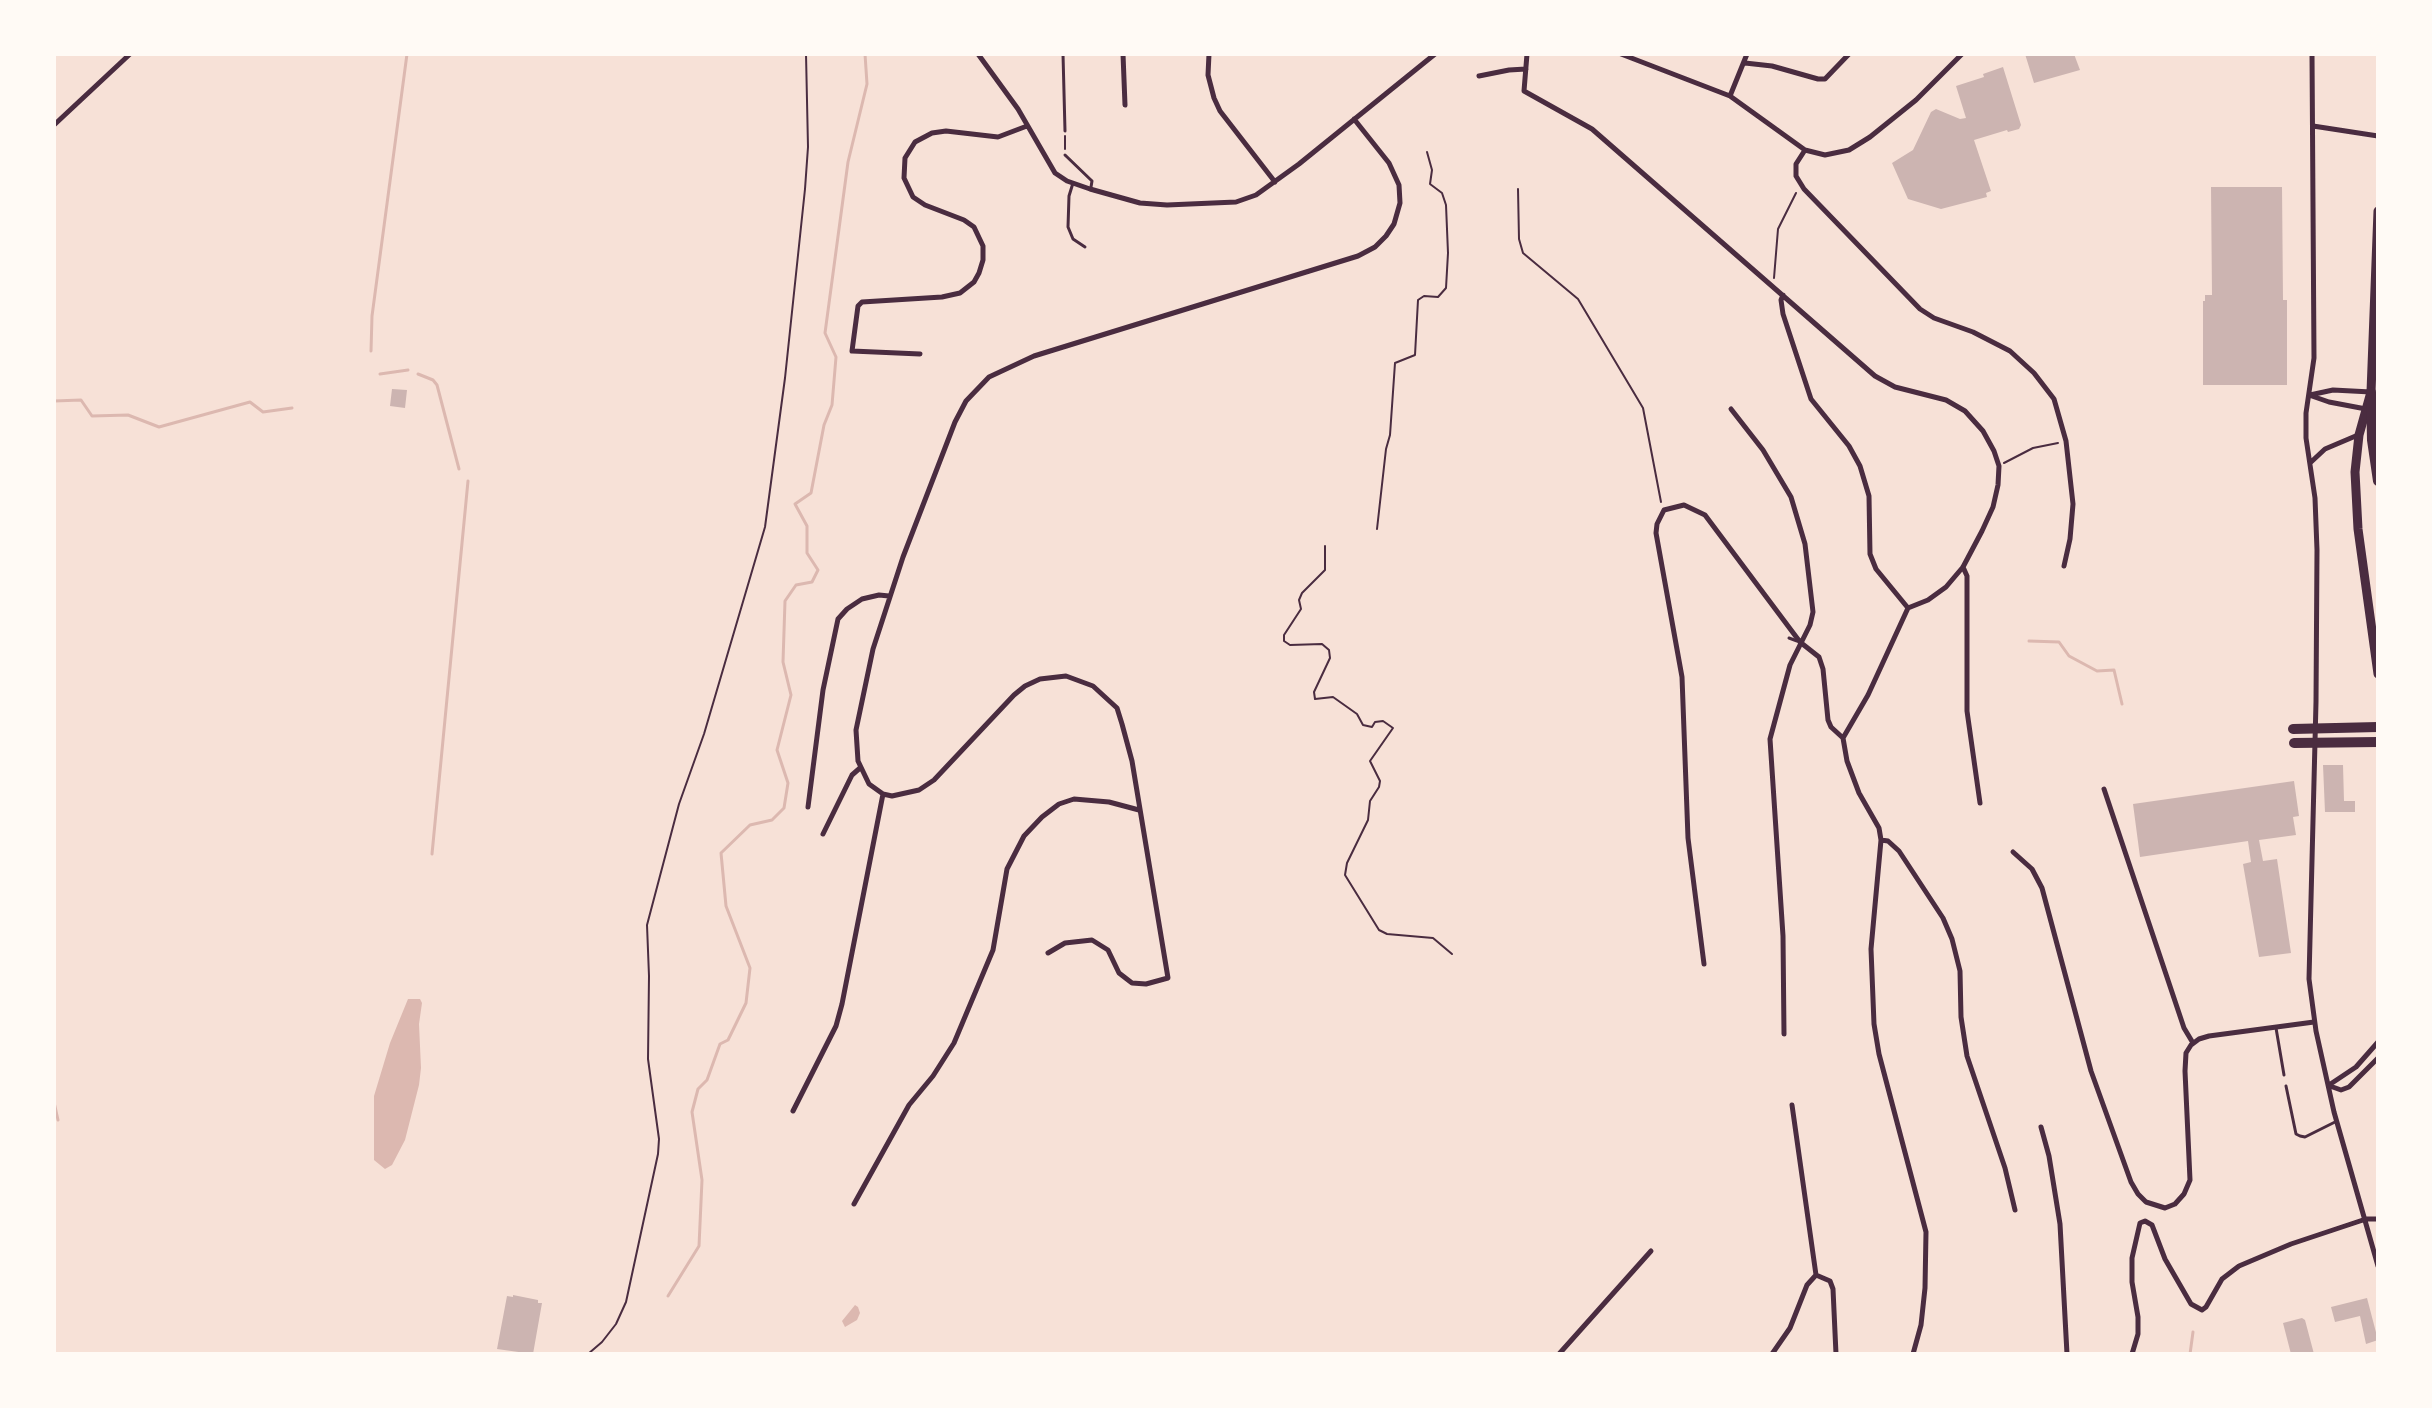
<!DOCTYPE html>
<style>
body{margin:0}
#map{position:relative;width:2432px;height:1408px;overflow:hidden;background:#f7e1d7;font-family:Cabin,sans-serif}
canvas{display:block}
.frame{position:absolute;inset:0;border:56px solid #fffaf5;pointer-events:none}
</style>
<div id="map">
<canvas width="2432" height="1408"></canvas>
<div class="frame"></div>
</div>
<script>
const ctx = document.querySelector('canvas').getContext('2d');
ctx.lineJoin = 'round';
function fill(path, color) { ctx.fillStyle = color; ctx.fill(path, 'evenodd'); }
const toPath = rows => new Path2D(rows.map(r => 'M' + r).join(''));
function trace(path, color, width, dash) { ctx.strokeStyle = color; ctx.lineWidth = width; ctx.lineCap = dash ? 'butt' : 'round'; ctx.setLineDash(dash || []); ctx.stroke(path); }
const water = toPath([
 [408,999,420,999,422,1003,419,1024,421,1068,419,1085,405,1140,392,1165,385,1169,374,1160,374,1096,390,1043],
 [855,1305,858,1307,860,1313,857,1320,845,1327,842,1321]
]);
const stream = toPath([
 [371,351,372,316,407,54],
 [380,374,408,370],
 [418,374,433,380,437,385,459,469],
 [54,401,81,400,92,416,128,415,159,427,250,402,263,412,292,408],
 [2029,641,2059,642,2069,656,2097,671,2114,670,2122,704],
 [432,854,468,481],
 [54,1102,58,1120],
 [668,1296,699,1246,702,1180,692,1112,698,1089,707,1080,720,1044,728,1040,746,1003,750,968,726,906,721,853,750,825,772,820,784,808,788,783,777,750,791,695,783,662,785,601,796,585,812,582,818,570,807,553,807,526,795,504,811,493,824,425,832,405,836,357,825,333,848,162,867,84,865,54],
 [2190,1354,2193,1332]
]);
const building = toPath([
 [2025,54,2074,54,2080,70,2034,83],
 [2003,67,2021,125,2019,129,2008,132,2007,130,1974,140,1991,191,1986,193,1987,197,1941,209,1908,199,1892,163,1913,150,1931,112,1936,109,1960,119,1966,118,1956,86,1984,77,1983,74],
 [2211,187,2282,187,2283,300,2287,300,2287,385,2203,385,2203,301,2205,301,2205,295,2212,295],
 [392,389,407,390,405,408,390,406],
 [2323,765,2343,765,2344,801,2355,801,2355,812,2325,812],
 [2294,781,2299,816,2293,817,2296,835,2259,840,2263,861,2277,859,2291,953,2259,957,2243,864,2251,862,2248,841,2140,857,2133,804],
 [513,1295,538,1300,538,1303,542,1303,533,1354,497,1349,507,1296,513,1297],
 [2367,1298,2378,1340,2366,1344,2360,1316,2335,1322,2331,1307],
 [2302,1318,2305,1320,2314,1354,2291,1354,2283,1323]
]);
const path = toPath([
 [1065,136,1065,149],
 [1518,189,1519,239,1523,253,1578,299,1643,408,1661,502],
 [1774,278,1778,229,1796,193],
 [2004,463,2033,448,2058,443],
 [1377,529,1386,449,1390,435,1395,363,1415,355,1418,300,1424,296,1438,297,1446,288,1448,253,1446,205,1442,193,1430,184,1432,170,1427,152],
 [1325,546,1325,570,1302,593,1299,600,1301,609,1284,635,1284,641,1290,645,1322,644,1329,650,1330,658,1314,692,1315,699,1333,697,1357,714,1363,725,1372,727,1375,722,1383,721,1393,728,1370,761,1380,781,1379,787,1370,801,1368,820,1347,863,1345,875,1379,930,1387,934,1433,938,1452,954],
 [588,1354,602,1342,616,1324,626,1302,658,1154,659,1139,648,1059,649,976,647,925,679,804,704,734,765,527,785,378,805,189,808,147,806,54]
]);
const service = toPath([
 [1063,54,1065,131],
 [1065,155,1092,181,1091,187],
 [1073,183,1069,196,1068,227,1073,239,1085,247],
 [1789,638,1797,641],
 [2276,1028,2284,1075],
 [2286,1086,2296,1134,2300,1136,2305,1137,2335,1122]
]);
const minor = toPath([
 [978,54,1018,109,1055,173,1067,181,1090,189,1140,203,1167,205,1236,202,1256,195,1299,164,1435,54],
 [1123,54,1125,105],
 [1209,54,1208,75,1214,98,1220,111,1275,182],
 [1527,54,1524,91,1592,129,1875,376,1895,387,1946,400,1965,411,1983,431,1994,451,1999,466,1998,485,1993,507,1982,531,1963,567,1946,587,1928,600,1908,608,1868,695,1843,738],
 [1621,54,1730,96,1805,150,1825,155,1849,150,1870,137,1916,100,1962,54],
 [2312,54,2314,358,2306,413,2306,438,2315,498,2317,550,2316,702,2309,979,2316,1031,2334,1112,2378,1266],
 [1745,63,1772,66,1818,79,1825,79,1849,54],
 [1479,76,1509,70,1526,69],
 [1730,96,1747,54],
 [54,125,130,54],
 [2313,126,2378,136],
 [1805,150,1796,164,1796,176,1804,189,1920,309,1934,318,1973,332,2010,351,2034,373,2054,399,2066,441,2073,504,2070,539,2064,566],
 [1783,295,1781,300,1783,314,1811,399,1849,446,1860,466,1869,496,1870,554,1876,569,1908,608],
 [920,354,852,351,858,306,862,302,942,297,960,293,974,282,979,273,983,260,983,246,974,227,964,220,925,205,913,197,904,178,905,158,915,142,932,133,946,131,998,137,1027,126],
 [2309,395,2329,402,2366,409],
 [2310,395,2333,390,2371,392],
 [1731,409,1763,450,1791,497,1805,544,1813,612,1810,625,1790,665,1770,739,1783,936,1784,1034],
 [2310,463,2325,449,2358,435],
 [1963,567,1967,576,1967,711,1980,803],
 [1843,738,1847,761,1859,793,1879,828,1881,840,1871,949,1874,1024,1879,1054,1926,1232,1925,1288,1921,1325,1913,1354],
 [2104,789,2184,1028,2193,1043],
 [808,807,823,690,838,619,847,609,862,599,879,595,889,596],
 [823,834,852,775,860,768],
 [1881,840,1888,841,1899,851,1943,918,1952,939,1960,971,1961,1017,1967,1056,2005,1168,2015,1210],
 [2013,852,2032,869,2042,888,2091,1071,2131,1182,2138,1194,2146,1202,2165,1208,2175,1204,2184,1194,2190,1180,2185,1071,2186,1053,2191,1045,2199,1039,2209,1036,2314,1022],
 [1048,953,1065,943,1092,940,1108,950,1119,973,1132,983,1146,984,1168,978,1132,761,1122,724,1117,708,1093,686,1066,676,1040,679,1025,686,1014,695,934,780,919,790,892,796,883,794,869,784,858,761,856,730,873,649,903,557,955,422,966,401,989,377,1034,356,1358,256,1375,247,1386,236,1394,224,1400,203,1399,185,1389,163,1354,119],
 [1704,964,1688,838,1682,677,1656,533,1657,524,1664,510,1684,505,1705,515,1800,642,1819,657,1823,669,1828,720,1831,727,1843,738],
 [2329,1085,2356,1067,2378,1042],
 [2330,1086,2341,1090,2349,1087,2378,1058],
 [1792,1105,1816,1275],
 [793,1111,836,1026,842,1004,883,794],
 [2041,1127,2049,1156,2060,1224,2067,1354],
 [854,1204,909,1105,933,1076,954,1043,993,950,1007,869,1024,836,1042,817,1059,804,1074,799,1109,802,1139,810],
 [1816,1275,1830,1281,1833,1289,1836,1354],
 [1559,1354,1651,1251],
 [1772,1354,1790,1328,1807,1285,1816,1275],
 [2132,1354,2138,1334,2138,1317,2132,1282,2132,1258,2140,1223,2145,1221,2152,1225,2165,1259,2191,1304,2202,1310,2206,1307,2222,1279,2239,1266,2291,1244,2366,1219,2378,1219]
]);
const primary = toPath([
 [2378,211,2371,392,2359,435,2355,472,2358,529,2378,674]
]);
const motorway = toPath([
 [2371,392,2372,440,2378,481],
 [2293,729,2378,727],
 [2294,743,2378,742]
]);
fill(water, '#dcb8b0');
trace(stream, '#dcb8b0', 3);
fill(building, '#ccb4b1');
trace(path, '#4a2c40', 2);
trace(service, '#4a2c40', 3);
trace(minor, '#4a2c40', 5);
trace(primary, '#4a2c40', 9);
trace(motorway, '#4a2c40', 10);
</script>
